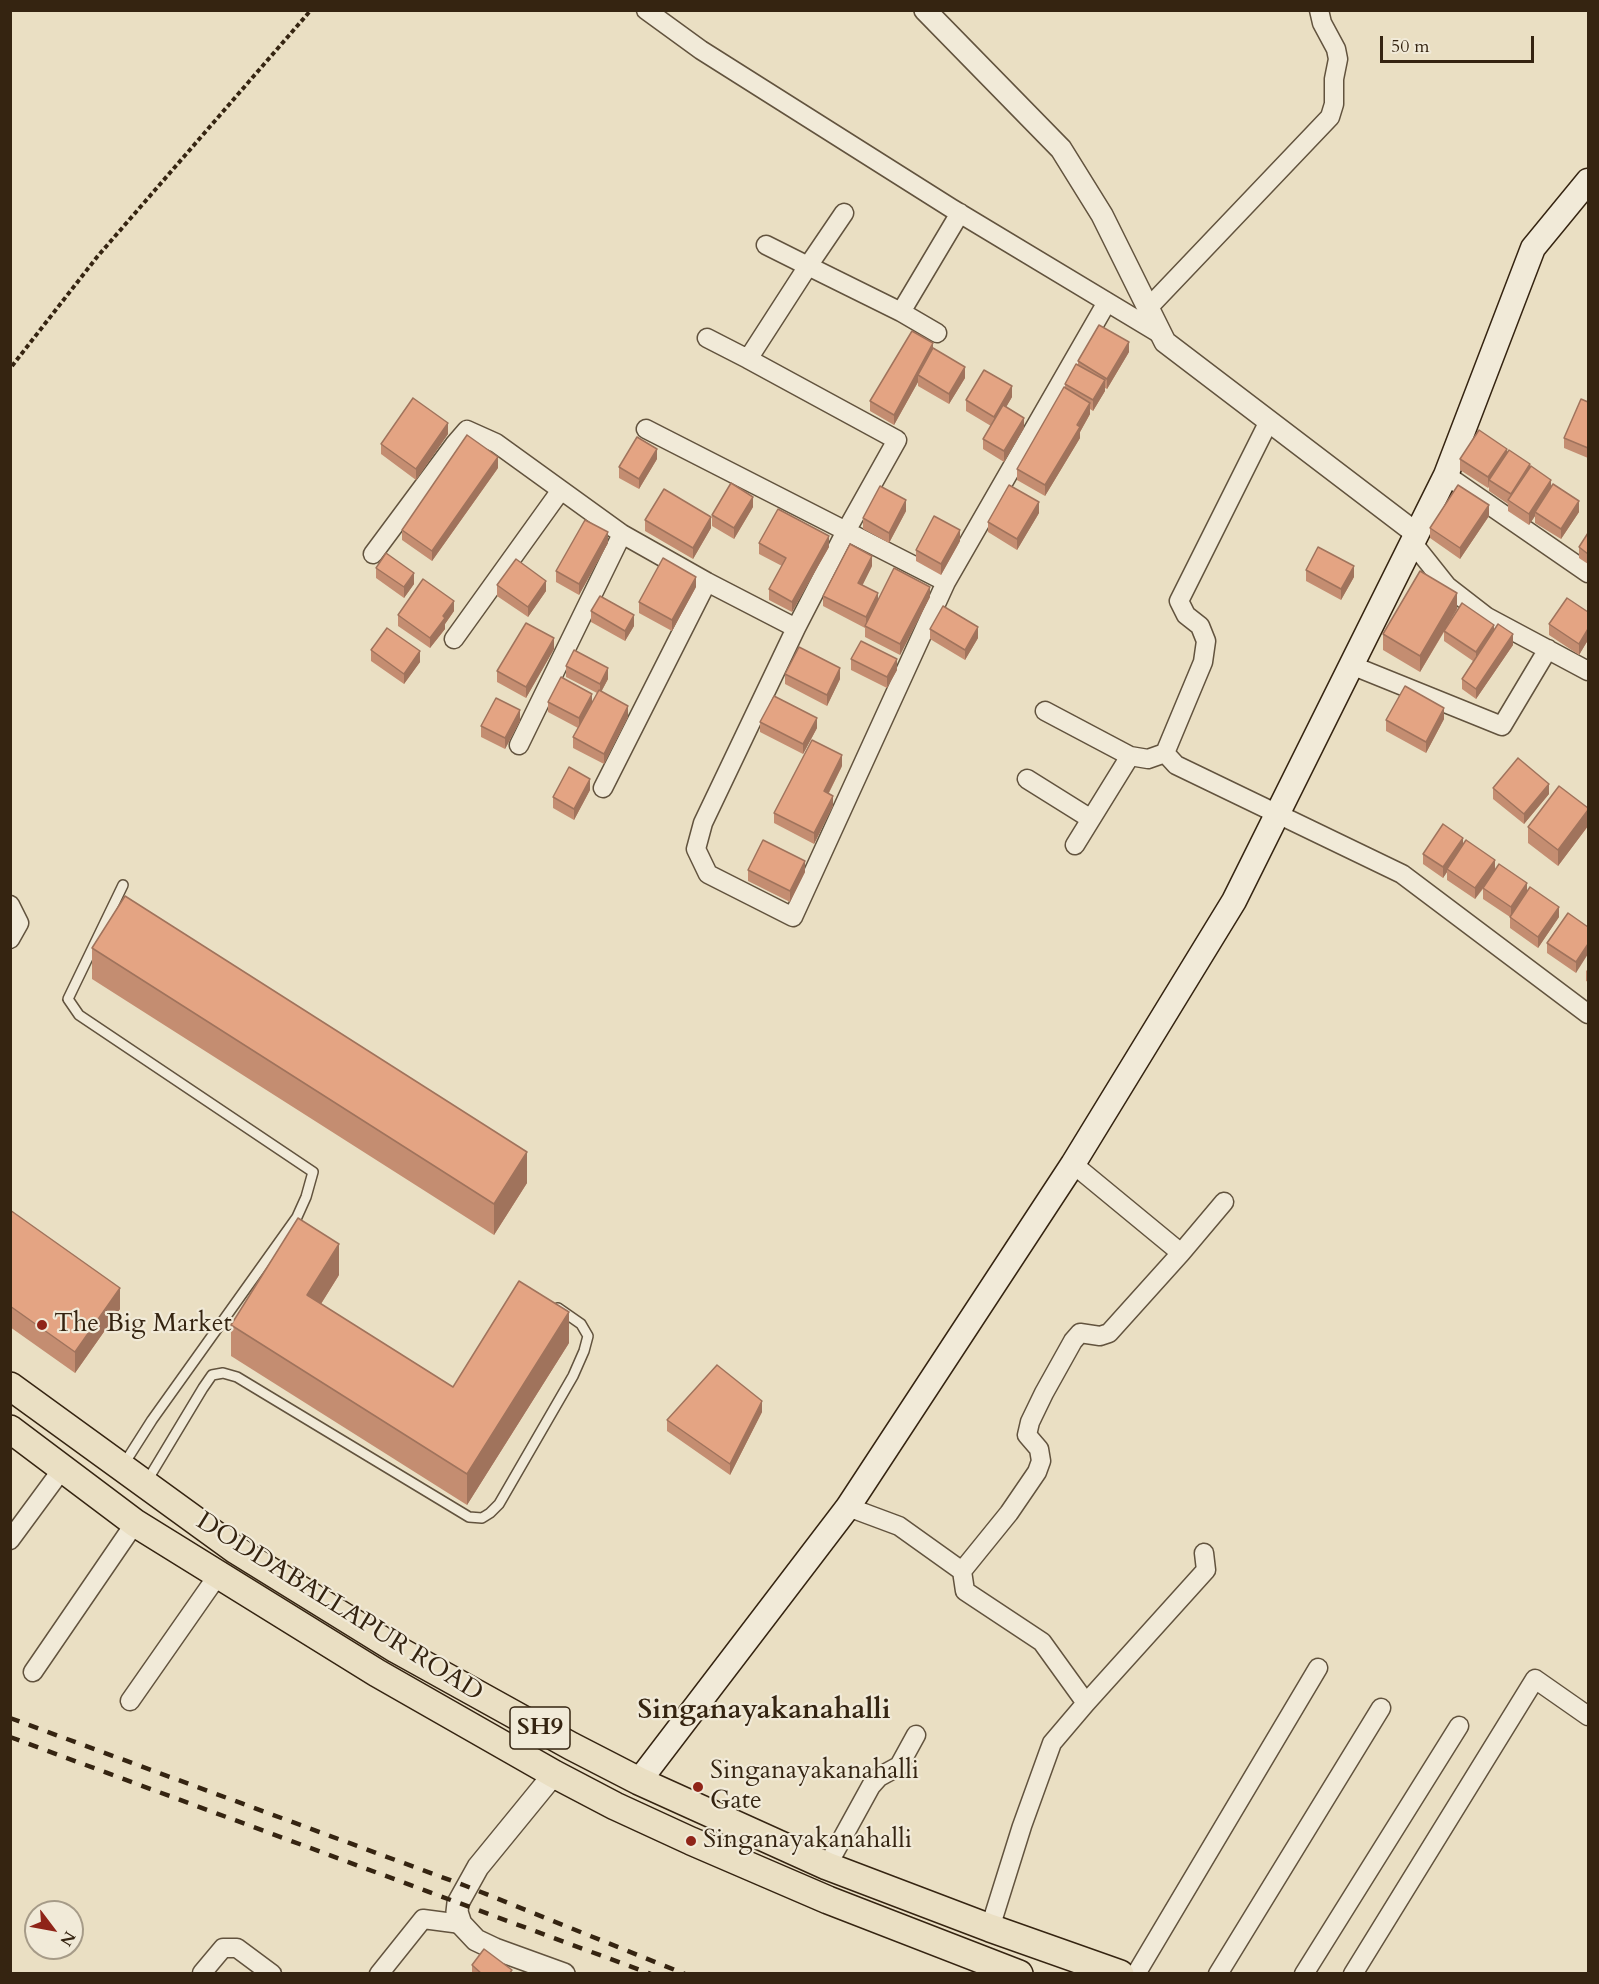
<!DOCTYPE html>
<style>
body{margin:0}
#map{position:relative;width:1599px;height:1984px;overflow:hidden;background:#eadfc3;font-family:Cardo,serif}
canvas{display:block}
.frame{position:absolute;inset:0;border:12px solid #352411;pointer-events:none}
.north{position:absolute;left:24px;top:1900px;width:60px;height:60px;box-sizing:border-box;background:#f1ead8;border:2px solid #a69b88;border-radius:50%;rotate:122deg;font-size:16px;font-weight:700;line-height:24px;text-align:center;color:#352411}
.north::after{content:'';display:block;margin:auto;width:21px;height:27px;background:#8f2418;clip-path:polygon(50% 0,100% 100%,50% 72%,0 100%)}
.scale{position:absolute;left:1380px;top:36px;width:154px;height:27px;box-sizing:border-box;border:3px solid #352411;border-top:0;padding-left:8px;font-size:18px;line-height:21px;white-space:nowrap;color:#352411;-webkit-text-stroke:4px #f1ead8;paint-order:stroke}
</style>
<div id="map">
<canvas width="1599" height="1984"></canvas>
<div class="frame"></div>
<div class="north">N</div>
<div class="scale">50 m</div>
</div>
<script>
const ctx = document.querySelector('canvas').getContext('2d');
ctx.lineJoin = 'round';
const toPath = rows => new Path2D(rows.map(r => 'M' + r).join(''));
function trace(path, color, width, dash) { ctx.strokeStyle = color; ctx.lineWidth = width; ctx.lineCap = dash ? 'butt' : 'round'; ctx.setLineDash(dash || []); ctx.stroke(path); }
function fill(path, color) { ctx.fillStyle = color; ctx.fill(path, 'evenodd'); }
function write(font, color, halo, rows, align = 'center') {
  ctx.font = font + ' Cardo,serif'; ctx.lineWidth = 4.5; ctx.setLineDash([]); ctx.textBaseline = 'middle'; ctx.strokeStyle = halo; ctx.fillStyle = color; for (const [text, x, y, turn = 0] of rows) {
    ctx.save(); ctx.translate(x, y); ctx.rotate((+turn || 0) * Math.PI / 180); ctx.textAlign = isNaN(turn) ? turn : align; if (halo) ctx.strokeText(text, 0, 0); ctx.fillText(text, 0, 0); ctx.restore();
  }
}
const path = toPath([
 [12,366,97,257,311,10]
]);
const service = toPath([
 [123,885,68,999,79,1015,313,1172,306,1197,297,1217,152,1420,124,1464],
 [147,1481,203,1388,212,1375,223,1373,237,1377,469,1517,482,1518,490,1513,499,1504,573,1376,584,1351,588,1336,581,1324,558,1308]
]);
const minor = toPath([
 [646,10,701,50,951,208,1162,335],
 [844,213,808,266,901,312,960,213],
 [1149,307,1330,117,1334,104,1334,79,1338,59,1336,49,1322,23,1319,10],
 [901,312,937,333],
 [707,338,748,359],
 [1269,421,1179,601,1186,615,1200,626,1206,641,1203,662,1165,753,1176,765,1402,874,1588,1014],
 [646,429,946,582],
 [1446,475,1588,573],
 [1412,542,1447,586,1487,617,1588,671],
 [373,554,454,445,467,430,496,443,622,534,707,582,796,628,846,531,897,440,748,359,808,266,766,245],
 [796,628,703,823,696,849,708,874,793,917,946,582,1107,302],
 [454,639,561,490],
 [1351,665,1502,726,1548,649],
 [1045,711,1130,756,1148,759,1165,753],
 [519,745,622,534],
 [1027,779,1091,819],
 [603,788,707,582],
 [1075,845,1130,756],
 [10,905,19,923,10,939],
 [1073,1164,1181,1253,1224,1202],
 [848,1507,899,1526,962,1571,965,1591,1042,1642,1086,1703,1052,1743,1022,1826,990,1928],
 [10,1540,63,1468],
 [962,1571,1009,1513,1037,1472,1041,1461,1039,1449,1027,1435,1030,1422,1044,1393,1073,1341,1080,1333,1100,1336,1109,1333,1181,1253],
 [33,1672,135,1523],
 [130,1701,218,1575],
 [1086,1703,1206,1570,1204,1553],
 [827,1866,871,1786,879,1777,899,1766,916,1735],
 [202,1973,223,1948,237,1948,272,1974],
 [379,1974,423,1919,461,1924],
 [1136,1974,1318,1668],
 [1218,1974,1381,1708],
 [1304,1974,1459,1726],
 [1353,1974,1535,1679,1588,1716]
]);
const tertiary = toPath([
 [925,10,1061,149,1102,215,1165,342,1417,534],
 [554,1774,478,1867,458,1903,457,1912,461,1924,476,1940,495,1949,564,1974]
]);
const secondary = toPath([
 [639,1781,848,1507,1073,1164,1234,901,1446,475,1533,248,1588,181]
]);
const primary = toPath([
 [10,1386,236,1550,396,1649,571,1746,639,1781,827,1866,990,1928,1120,1974],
 [10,1429,135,1523,377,1673,554,1774,615,1806,691,1841,828,1900,1019,1974]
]);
const rail = toPath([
 [10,1718,466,1886,685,1974],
 [10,1737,651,1974]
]);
const wall = toPath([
 [933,349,965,378,949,404,918,386,918,382,894,425,870,411,870,401],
 [1129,352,1107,389,1105,388,1105,391,1093,411,1090,409,1090,414,1080,432,1080,438,1045,496,1017,480,1017,469,1065,387,1065,384,1078,365,1078,361],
 [1012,397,1006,407,1024,428,1004,462,983,449,983,439,991,426,966,411,966,400],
 [1588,402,1588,458,1564,448,1564,438],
 [448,434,416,480,381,454,381,444],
 [1507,453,1530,467,1579,512,1561,539,1535,523,1535,516,1529,525,1508,511,1508,504,1489,491,1489,487,1488,488,1460,470,1460,459],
 [657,459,639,489,619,478,619,467],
 [498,468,432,561,402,540,402,530],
 [753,507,734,539,712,526,712,515],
 [906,511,889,543,863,529,863,518],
 [1039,513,1017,550,988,532,988,522],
 [1489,516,1460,559,1430,538,1430,528],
 [645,520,711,528,693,559,645,531],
 [1588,533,1588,564,1579,558,1579,547],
 [960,541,941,575,916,561,916,550],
 [608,543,579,595,556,582,556,571],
 [759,543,829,547,792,612,769,600,769,589,782,566,759,554],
 [872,566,862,586,878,601,930,597,900,655,865,637,865,628,823,606,823,596],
 [376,568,414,584,404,598,376,578],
 [1306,570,1354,577,1341,600,1306,581],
 [497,585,546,591,528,617,497,596],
 [696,587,672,631,639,613,639,602],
 [1457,609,1449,622,1494,630,1513,645,1476,699,1462,689,1462,679,1473,661,1444,641,1444,632,1420,672,1383,650,1383,634],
 [454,611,445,624,445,629,430,648,398,626,398,615],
 [591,611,634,626,625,641,591,622],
 [1588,612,1588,640,1579,655,1549,635,1549,624],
 [930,629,978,638,965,660,930,639],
 [554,649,526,698,497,682,497,671],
 [371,650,420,662,404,684,371,661],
 [851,659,897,670,887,688,851,670],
 [566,666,608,679,601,692,628,717,604,764,573,748,573,737,578,728,548,712,548,702,592,702,597,693,566,677],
 [785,674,840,679,827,706,785,684],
 [1444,719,1426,753,1386,731,1386,720],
 [520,721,505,749,481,737,481,726],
 [760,722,817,728,803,754,760,732],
 [842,766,829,793,833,806,814,844,774,823,774,813],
 [1493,788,1549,794,1524,824,1493,799],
 [590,790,574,820,553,808,553,797],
 [1588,808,1588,826,1558,866,1528,843,1528,827],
 [1463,844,1495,870,1527,892,1559,917,1538,948,1510,928,1510,917,1483,899,1483,889,1475,899,1447,880,1447,872,1443,878,1423,864,1423,854],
 [748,870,805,872,790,902,748,881],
 [1588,927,1576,973,1547,953,1547,943],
 [92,948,527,1183,494,1235,92,979],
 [1586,970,1588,972,1588,982,1586,981],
 [10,1210,120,1309,75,1373,10,1327],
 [339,1275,321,1304,453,1387,569,1343,467,1505,231,1356,231,1325],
 [762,1412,730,1475,667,1431,667,1420],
 [472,1965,509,1974,472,1974]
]);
const shadedWall = toPath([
 [1129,342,1129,352,1107,389,1107,379],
 [933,343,933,354,918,375,918,382,894,425,894,415],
 [965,367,965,378,949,404,949,394],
 [1105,380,1105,391,1093,411,1093,400],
 [1012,386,1012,397,994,428,994,417],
 [1090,403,1090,414,1080,432,1080,438,1045,496,1045,485],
 [1024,418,1024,428,1004,462,1004,451],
 [448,423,448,434,416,480,416,469],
 [657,449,657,459,639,489,639,479],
 [1507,449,1507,459,1489,480,1488,488,1488,477],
 [498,457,498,468,432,561,432,551],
 [1530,464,1530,475,1511,501,1511,494],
 [1551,480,1551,491,1535,512,1535,516,1529,525,1529,514],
 [753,497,753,507,734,539,734,528],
 [906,500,906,511,889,543,889,533],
 [1579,501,1579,512,1561,539,1561,529],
 [1039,502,1039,513,1017,550,1017,539],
 [1489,505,1489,516,1460,559,1460,548],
 [711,517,711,528,693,559,693,548],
 [960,530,960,541,941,575,941,564],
 [608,532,608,543,579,595,579,584],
 [829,536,829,547,792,612,792,602],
 [872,556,872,566,858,594,858,583],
 [1354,566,1354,577,1341,600,1341,589],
 [414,573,414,584,404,598,404,587],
 [696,577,696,587,672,631,672,620],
 [546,581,546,591,528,617,528,607],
 [930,587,930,597,900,655,900,644],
 [878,593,878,604,866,628,866,617],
 [1457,593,1457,609,1420,672,1420,656],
 [454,601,454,611,445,624,445,629,430,648,430,638,443,616],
 [634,615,634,626,625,641,625,631],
 [1494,625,1494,636,1476,663,1476,652],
 [978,627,978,638,965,660,965,650],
 [1588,629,1588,640,1579,655,1579,644],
 [1513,634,1513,645,1476,699,1476,689],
 [554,638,554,649,526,698,526,687],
 [420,651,420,662,404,684,404,674],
 [897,659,897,670,887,688,887,677],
 [608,668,608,679,600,694,600,684],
 [840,668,840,679,827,706,827,695],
 [592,694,592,704,579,729,579,718],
 [628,706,628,717,604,764,604,754],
 [1444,708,1444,719,1426,753,1426,742],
 [520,710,520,721,505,749,505,738],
 [817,718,817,728,803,754,803,744],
 [842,755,842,766,824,802,824,791],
 [590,779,590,790,574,820,574,809],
 [1549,784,1549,794,1524,824,1524,814],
 [833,796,833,806,814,844,814,833],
 [1588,810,1588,826,1558,866,1558,850],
 [1463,838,1463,848,1447,869,1447,872,1443,878,1443,867],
 [1495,860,1495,871,1475,899,1475,888],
 [805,861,805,872,790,902,790,891],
 [1527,883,1527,894,1511,918,1511,907],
 [1559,907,1559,917,1538,948,1538,937],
 [1588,944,1588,954,1576,973,1576,962],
 [527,1152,527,1183,494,1235,494,1204],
 [339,1244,339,1275,307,1326,307,1295],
 [120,1288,120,1309,75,1373,75,1352],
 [569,1312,569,1343,467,1505,467,1474],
 [762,1401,762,1412,730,1475,730,1464]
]);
const building = toPath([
 [1099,325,1129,342,1107,379,1078,361,1099,325],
 [912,331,933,343,894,415,870,401,912,331],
 [933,348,965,367,949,394,918,375,933,348],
 [1076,364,1105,380,1093,400,1065,384,1076,364],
 [984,370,1012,386,994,417,966,400,984,370],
 [1064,387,1090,403,1077,425,1080,427,1045,485,1017,469,1064,387],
 [413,398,448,423,416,469,381,444,413,398],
 [1581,399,1588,402,1588,448,1564,438,1581,399],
 [1003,405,1024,418,1004,451,983,439,1003,405],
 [1479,430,1507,449,1488,477,1460,459,1479,430],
 [467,435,498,457,432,551,402,530,467,435],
 [637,437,657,449,639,479,619,467,637,437],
 [1509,450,1530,464,1511,494,1489,480,1509,450],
 [1531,466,1551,480,1529,514,1508,500,1531,466],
 [731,483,753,497,734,528,712,515,731,483],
 [1553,484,1579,501,1561,529,1535,512,1553,484],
 [1009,485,1039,502,1017,539,988,522,1009,485],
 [1458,485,1489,505,1460,548,1430,528,1458,485],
 [880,486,906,500,889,533,863,518,880,486],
 [664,489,711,517,693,548,645,520,664,489],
 [778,509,829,536,792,602,769,589,786,558,759,543,778,509],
 [934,516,960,530,941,564,916,550,934,516],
 [585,520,608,532,579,584,556,571,585,520],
 [1588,533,1588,554,1579,547,1588,533],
 [850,544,872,556,858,583,878,593,866,617,823,596,850,544],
 [1318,547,1354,566,1341,589,1306,570,1318,547],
 [386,553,414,573,404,587,376,568,386,553],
 [663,558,696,577,672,620,639,602,663,558],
 [516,559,546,581,528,607,497,585,516,559],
 [894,568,930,587,900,644,865,626,894,568],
 [1420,571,1457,593,1420,656,1383,634,1420,571],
 [423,579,454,601,443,616,445,618,430,638,398,615,423,579],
 [600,596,634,615,625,631,591,611,600,596],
 [1567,598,1588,612,1588,629,1579,644,1549,624,1567,598],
 [1462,603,1494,625,1476,652,1444,631,1462,603],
 [943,606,978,627,965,650,930,629,943,606],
 [526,623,554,638,526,687,497,671,526,623],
 [1498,624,1513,634,1476,689,1462,679,1498,624],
 [387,628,420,651,404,674,371,650,387,628],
 [861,641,897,659,887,677,851,659,861,641],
 [799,647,840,668,827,695,785,674,799,647],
 [574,650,608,668,600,684,566,666,574,650],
 [561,677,592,694,579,718,548,702,561,677],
 [1405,686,1444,708,1426,742,1386,720,1405,686],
 [599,690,628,706,604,754,573,737,599,690],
 [774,696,817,718,803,744,760,722,774,696],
 [496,698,520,710,505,738,481,726,496,698],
 [812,740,842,755,824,791,833,796,814,833,774,813,812,740],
 [1518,758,1549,784,1524,814,1493,788,1518,758],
 [569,767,590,779,574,809,553,797,569,767],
 [1559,786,1588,808,1588,810,1558,850,1528,827,1559,786],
 [1443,824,1463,838,1443,867,1423,854,1443,824],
 [763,840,805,861,790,891,748,870,763,840],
 [1466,840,1495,860,1475,888,1447,869,1466,840],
 [1499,864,1527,883,1511,907,1483,888,1499,864],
 [1530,887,1559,907,1538,937,1510,917,1530,887],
 [125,896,527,1152,494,1204,92,948,125,896],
 [1568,913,1588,927,1588,944,1576,962,1547,943,1568,913],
 [10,1210,120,1288,75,1352,10,1306,10,1210],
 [298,1218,339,1244,307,1295,453,1387,519,1281,569,1312,467,1474,231,1325,298,1218],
 [717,1365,762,1401,730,1464,667,1420,717,1365],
 [484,1949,512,1970,509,1974,482,1974,472,1965,484,1949]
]);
const markers = [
 [42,1325,6,"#8f2418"],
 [698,1787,6,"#8f2418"],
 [691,1841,6,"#8f2418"]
];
const shields = [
 [540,1728,60]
];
const shieldNames = [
 ["SH9",540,1728]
];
const poiNames = [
 ["The Big Market",54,1325],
 ["Singanayakanahalli",710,1772],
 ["Gate",710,1802],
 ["Singanayakanahalli",703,1841]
];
const streetNames = [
 ["DODDABALLAPUR ROAD",339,1608,32]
];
const quarterNames = [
 ["Singanayakanahalli",764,1712]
];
trace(service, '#62533e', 12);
trace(minor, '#62533e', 21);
trace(tertiary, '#62533e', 24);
trace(secondary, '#352411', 27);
trace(primary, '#352411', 30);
trace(path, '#352411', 4, [4.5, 3]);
trace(service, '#f1ead8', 9);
trace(minor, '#f1ead8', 18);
trace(tertiary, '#f1ead8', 21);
trace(secondary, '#f1ead8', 24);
trace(primary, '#eadfc3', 27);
trace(rail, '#352411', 4.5, [10, 10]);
fill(wall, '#c48d71');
fill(shadedWall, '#a0735c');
fill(building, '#e4a483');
trace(building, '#a0735c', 1.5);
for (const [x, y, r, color] of markers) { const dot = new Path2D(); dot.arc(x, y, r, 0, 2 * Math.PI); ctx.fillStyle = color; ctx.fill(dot); trace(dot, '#f1ead8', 2); }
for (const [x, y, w] of shields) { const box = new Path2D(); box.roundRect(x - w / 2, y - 21, w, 42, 4.5); ctx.fillStyle = '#f1ead8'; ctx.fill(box); trace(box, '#352411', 1.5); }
write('bold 24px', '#352411', null, shieldNames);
write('26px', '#352411', '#f1ead8', poiNames, 'left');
write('26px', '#352411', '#f1ead8', streetNames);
write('bold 28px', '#352411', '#f1ead8', quarterNames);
</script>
